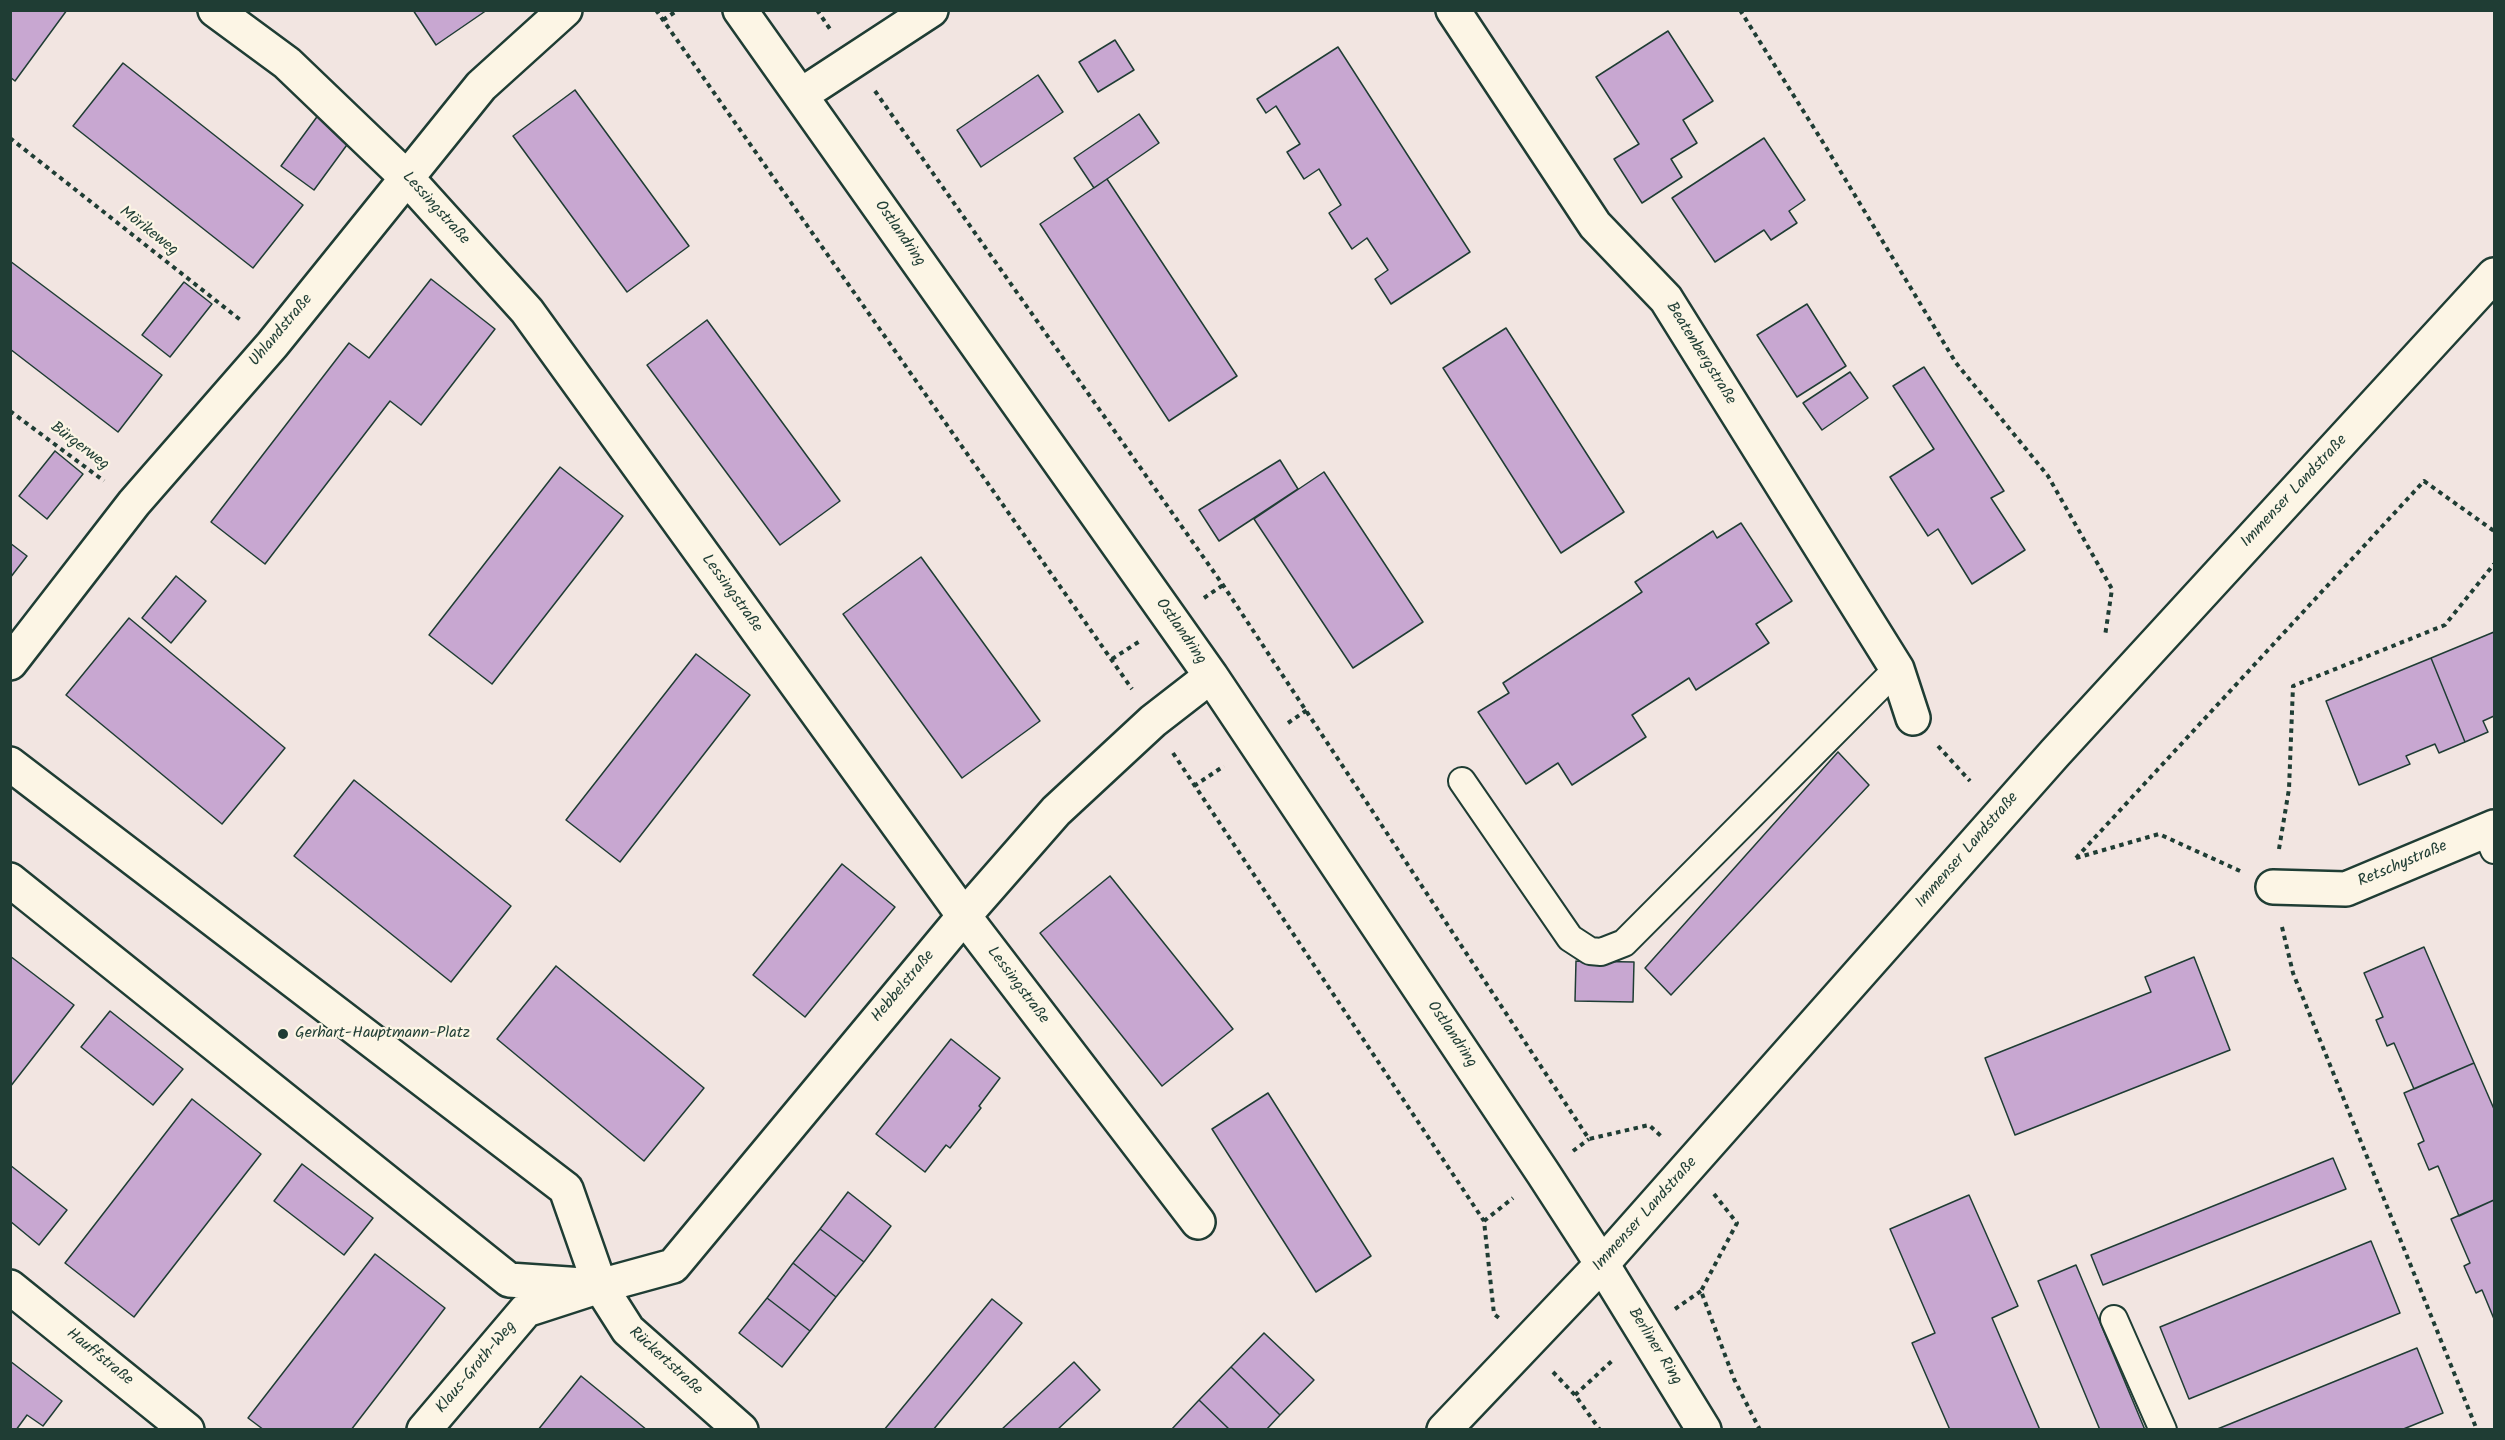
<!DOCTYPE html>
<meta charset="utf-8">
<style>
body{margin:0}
#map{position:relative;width:2505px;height:1440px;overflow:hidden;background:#f2e5e1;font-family:Kalam,sans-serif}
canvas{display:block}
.frame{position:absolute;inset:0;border:12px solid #1f3d34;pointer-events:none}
</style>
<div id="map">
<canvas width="2505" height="1440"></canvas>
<div class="frame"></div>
</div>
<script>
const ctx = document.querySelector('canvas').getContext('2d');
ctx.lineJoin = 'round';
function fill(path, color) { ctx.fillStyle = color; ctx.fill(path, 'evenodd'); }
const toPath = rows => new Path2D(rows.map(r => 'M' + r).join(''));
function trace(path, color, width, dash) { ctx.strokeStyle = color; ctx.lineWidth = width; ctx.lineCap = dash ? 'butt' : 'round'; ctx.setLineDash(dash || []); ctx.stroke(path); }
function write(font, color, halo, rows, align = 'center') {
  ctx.font = font + ' Kalam,sans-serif'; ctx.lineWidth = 4.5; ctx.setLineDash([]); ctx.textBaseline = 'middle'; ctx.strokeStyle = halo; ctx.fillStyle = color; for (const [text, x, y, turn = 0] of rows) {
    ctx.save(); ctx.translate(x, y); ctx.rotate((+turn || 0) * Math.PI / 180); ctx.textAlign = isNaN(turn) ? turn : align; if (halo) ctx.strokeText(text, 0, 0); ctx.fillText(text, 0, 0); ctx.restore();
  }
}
const building = toPath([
 [10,10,67,10,15,81,10,77,10,10],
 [413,10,487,10,436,45,413,10],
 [1668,31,1713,101,1683,120,1697,143,1671,159,1682,177,1642,203,1614,159,1639,144,1596,77,1668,31],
 [1115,40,1134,70,1098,92,1079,62,1115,40],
 [1338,47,1470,252,1391,304,1375,279,1388,270,1367,238,1352,249,1329,213,1341,205,1319,169,1304,179,1287,152,1300,144,1276,106,1266,113,1257,99,1338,47],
 [123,63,303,205,253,268,73,126,123,63],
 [1038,75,1063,112,981,167,957,130,1038,75],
 [575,90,689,246,627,292,513,136,575,90],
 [319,114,352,138,314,190,281,166,319,114],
 [1139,114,1159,143,1094,188,1074,158,1139,114],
 [1764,138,1805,200,1789,211,1797,223,1771,240,1764,230,1715,262,1672,198,1764,138],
 [1107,179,1237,376,1169,421,1040,224,1107,179],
 [10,261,162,375,118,432,10,349,10,261],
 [431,279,495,329,421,425,390,401,265,564,211,522,349,343,369,358,431,279],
 [184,282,212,304,170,357,142,335,184,282],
 [1807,304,1846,366,1797,397,1757,335,1807,304],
 [707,320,840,501,780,545,647,365,707,320],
 [1506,328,1624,512,1561,553,1443,368,1506,328],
 [1924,367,2004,491,1991,498,2025,550,1972,584,1938,529,1928,536,1890,477,1934,449,1893,386,1924,367],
 [1850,372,1868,398,1822,430,1803,403,1850,372],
 [55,451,83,474,47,519,19,496,55,451],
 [1280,460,1298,489,1219,541,1199,510,1280,460],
 [560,467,623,516,492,684,429,635,560,467],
 [1324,472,1423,622,1353,668,1254,519,1324,472],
 [1741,523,1792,601,1756,624,1769,643,1696,690,1689,678,1632,715,1646,737,1572,785,1558,763,1526,784,1478,712,1509,693,1503,683,1642,592,1635,582,1713,531,1717,538,1741,523],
 [10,543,27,556,10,578,10,543],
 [921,557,1040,721,962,778,843,614,921,557],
 [176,576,206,601,171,643,142,618,176,576],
 [129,618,285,748,222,824,66,695,129,618],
 [2494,632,2494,716,2483,721,2488,732,2465,742,2431,658,2494,632],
 [696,654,750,695,620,862,566,820,696,654],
 [2431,658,2465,742,2439,753,2435,744,2406,756,2410,764,2359,785,2326,701,2431,658],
 [1838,752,1869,785,1671,995,1645,968,1838,752],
 [354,780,511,906,451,982,294,856,354,780],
 [842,864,895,907,805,1017,753,975,842,864],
 [1110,876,1233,1029,1162,1086,1040,933,1110,876],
 [2424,947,2474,1063,2414,1089,2394,1043,2387,1046,2376,1020,2383,1017,2364,973,2424,947],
 [10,956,74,1005,10,1087,10,956],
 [2194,957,2230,1050,2015,1135,1985,1058,2151,992,2145,977,2194,957],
 [1576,961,1634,962,1633,1002,1575,1001,1576,961],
 [556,966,704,1088,644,1161,497,1039,556,966],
 [110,1011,183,1069,153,1105,81,1047,110,1011],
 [951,1039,1000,1078,979,1106,981,1108,950,1148,946,1145,925,1172,876,1134,951,1039],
 [2474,1063,2494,1109,2494,1200,2459,1216,2438,1166,2429,1170,2418,1144,2424,1141,2404,1093,2474,1063],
 [1268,1093,1371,1256,1316,1292,1212,1129,1268,1093],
 [192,1099,261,1154,134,1317,65,1263,192,1099],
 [2333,1158,2346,1189,2103,1285,2091,1255,2333,1158],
 [302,1164,373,1218,344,1255,274,1201,302,1164],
 [10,1165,67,1210,39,1245,10,1221,10,1165],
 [848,1192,891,1226,864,1262,820,1229,848,1192],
 [1969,1195,2018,1306,1992,1318,2040,1430,1950,1430,1912,1343,1935,1333,1890,1229,1969,1195],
 [2494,1200,2494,1319,2482,1290,2476,1293,2464,1266,2470,1263,2451,1219,2494,1200],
 [820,1229,864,1262,836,1297,793,1263,820,1229],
 [2371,1241,2400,1313,2189,1399,2160,1327,2371,1241],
 [375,1254,445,1308,351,1430,264,1430,248,1418,375,1254],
 [793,1263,836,1297,810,1331,767,1298,793,1263],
 [2076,1265,2145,1430,2100,1430,2038,1281,2076,1265],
 [767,1298,810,1331,782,1367,739,1333,767,1298],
 [992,1299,1022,1323,933,1430,884,1430,992,1299],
 [1264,1333,1314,1380,1280,1415,1231,1367,1264,1333],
 [2417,1348,2443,1413,2401,1430,2215,1430,2417,1348],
 [10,1361,62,1401,43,1426,27,1415,16,1430,10,1430,10,1361],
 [1074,1362,1100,1390,1057,1430,1001,1430,1074,1362],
 [1231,1367,1280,1415,1266,1430,1230,1430,1199,1400,1231,1367],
 [581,1376,647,1430,538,1430,581,1376],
 [1199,1400,1230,1430,1171,1430,1199,1400]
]);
const path = toPath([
 [656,10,1132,689],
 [817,10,830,29],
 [1740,10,1824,144,1956,363,2048,476,2112,589,2105,636],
 [663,20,678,10],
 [875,91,1223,585,1589,1139,1649,1125,1663,1138],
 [10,138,243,322],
 [10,411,104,481],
 [1204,598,1223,585],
 [1112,659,1140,641],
 [1288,723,1307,710],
 [1938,746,1970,781],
 [1173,753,1484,1221,1494,1314,1499,1318],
 [1194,786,1224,766],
 [2279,849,2289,789,2293,686,2445,625,2494,564],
 [2076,858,2424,481,2494,531],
 [2076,858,2159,834,2240,871],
 [2282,927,2293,973,2477,1430],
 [1573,1151,1589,1139],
 [1714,1194,1737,1223,1701,1291,1734,1379,1760,1430],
 [1484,1221,1513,1198],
 [1675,1309,1701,1291],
 [1553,1372,1575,1395,1600,1430],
 [1575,1395,1614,1359]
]);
const service = toPath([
 [1462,781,1570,938,1590,951,1601,952,1624,943,1897,669],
 [2486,831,2494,850],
 [2114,1319,2163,1430]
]);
const minor = toPath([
 [215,10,287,63,406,177,527,311,964,916,1198,1222],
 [740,10,1211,676,1543,1173,1602,1264,1704,1430],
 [1453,10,1595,225,1666,299,1897,669,1913,718],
 [801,95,931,10],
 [10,663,134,503,272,345,481,86,565,10],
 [10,764,566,1189,600,1286,628,1330,741,1430],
 [10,880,509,1280,583,1285],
 [2273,887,2346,889,2494,827],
 [10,1287,187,1430],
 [424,1430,526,1310,600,1286,673,1266,964,916,1056,811,1153,721,1211,676]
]);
const secondary = toPath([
 [1444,1430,1602,1264,2055,753,2494,275]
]);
const markers = [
 [283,1034,6,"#1f3d34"]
];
const streetNames = [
 ["Lessingstraße",435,209,48],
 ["Mörikeweg",148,232,38],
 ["Ostlandring",899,234,55],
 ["Uhlandstraße",282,331,-50],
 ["Beatenbergstraße",1700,354,58],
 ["Bürgerweg",79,447,37],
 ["Immenser Landstraße",2295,492,-47],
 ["Lessingstraße",731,594,54],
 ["Ostlandring",1180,632,55],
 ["Immenser Landstraße",1968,851,-49],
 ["Retschystraße",2403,865,-23],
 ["Lessingstraße",1017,986,53],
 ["Hebbelstraße",904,987,-50],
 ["Ostlandring",1451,1035,56],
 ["Immenser Landstraße",1646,1215,-48],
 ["Berliner Ring",1654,1347,58],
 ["Hauffstraße",99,1358,39],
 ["Rückertstraße",665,1362,42],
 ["Klaus-Groth-Weg",477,1368,-50]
];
const poiNames = [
 ["Gerhart-Hauptmann-Platz",295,1034]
];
fill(building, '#c8a7d1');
trace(building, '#1f3d34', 1.5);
trace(service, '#1f3d34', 30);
trace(minor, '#1f3d34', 38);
trace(secondary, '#1f3d34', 38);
trace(path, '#1f3d34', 4, [4.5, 4.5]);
trace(service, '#fcf5e5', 26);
trace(minor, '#fcf5e5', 33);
trace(secondary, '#fcf5e5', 33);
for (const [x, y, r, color] of markers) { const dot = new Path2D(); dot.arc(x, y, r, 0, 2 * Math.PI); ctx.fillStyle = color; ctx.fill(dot); trace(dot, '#fcf5e5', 2); }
write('16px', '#1f3d34', '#fcf5e5', streetNames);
write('16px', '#1f3d34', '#fcf5e5', poiNames, 'left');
</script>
